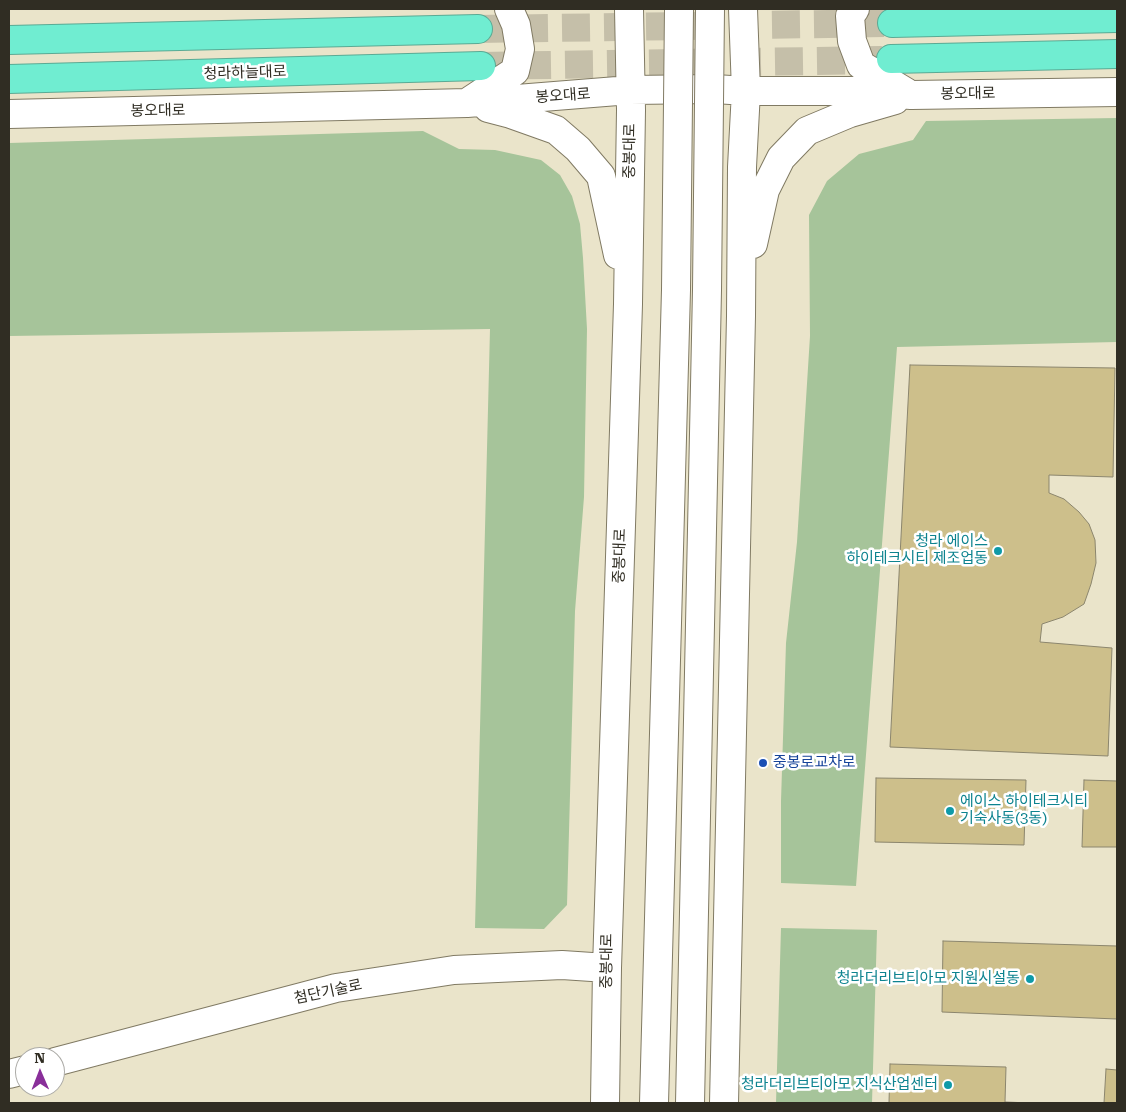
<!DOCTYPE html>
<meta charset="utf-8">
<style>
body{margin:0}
#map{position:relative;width:1126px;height:1112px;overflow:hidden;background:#eae4ca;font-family:"Roboto Serif",serif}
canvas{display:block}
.frame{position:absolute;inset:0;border:10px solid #302d23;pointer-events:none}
.north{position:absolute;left:15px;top:1047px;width:50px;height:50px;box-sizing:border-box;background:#fff;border:1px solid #acaba7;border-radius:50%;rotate:359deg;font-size:14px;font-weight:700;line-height:20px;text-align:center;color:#302d23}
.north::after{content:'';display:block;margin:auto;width:18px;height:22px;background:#892f9a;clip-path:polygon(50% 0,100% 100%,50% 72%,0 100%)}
</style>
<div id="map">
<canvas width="1126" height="1112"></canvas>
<div class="frame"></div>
<div class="north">N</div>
</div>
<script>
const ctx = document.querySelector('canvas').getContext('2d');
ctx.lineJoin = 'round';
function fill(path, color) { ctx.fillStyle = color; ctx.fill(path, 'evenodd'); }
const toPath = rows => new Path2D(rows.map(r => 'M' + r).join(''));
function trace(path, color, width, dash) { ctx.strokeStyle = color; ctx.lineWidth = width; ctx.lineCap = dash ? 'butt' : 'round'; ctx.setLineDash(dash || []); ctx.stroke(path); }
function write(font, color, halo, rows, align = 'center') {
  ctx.font = font + ' "Roboto Serif","Noto Sans KR",serif'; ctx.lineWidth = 5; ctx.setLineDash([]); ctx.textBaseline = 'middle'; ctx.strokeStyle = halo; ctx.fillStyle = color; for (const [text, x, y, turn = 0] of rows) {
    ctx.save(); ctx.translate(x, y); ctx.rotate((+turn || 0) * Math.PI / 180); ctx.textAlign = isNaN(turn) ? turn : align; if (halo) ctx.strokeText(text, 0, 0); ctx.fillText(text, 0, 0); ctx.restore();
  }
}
const green = toPath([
 [1117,118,1117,342,897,347,856,886,781,883,781,801,786,643,797,542,810,336,809,215,827,181,859,154,913,140,926,121],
 [423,131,459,149,495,150,541,160,560,175,572,196,580,224,583,258,587,329,584,497,575,611,567,905,544,929,475,928,490,329,9,336,9,143],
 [781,928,877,930,872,1103,776,1103]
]);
const building = toPath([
 [910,365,1115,368,1113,477,1049,475,1049,493,1064,499,1079,512,1089,524,1095,540,1096,563,1091,584,1084,604,1063,617,1042,624,1040,642,1112,648,1108,756,890,747,910,365],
 [876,778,1026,780,1024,845,875,842,876,778],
 [1084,780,1117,781,1117,847,1082,847,1084,780],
 [943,941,1117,946,1117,1019,942,1012,943,941],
 [890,1064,1006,1067,1005,1102,1031,1103,889,1103,890,1064],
 [1106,1069,1117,1070,1117,1103,1104,1103,1106,1069]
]);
const highwayTunnel = toPath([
 [478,29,892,23],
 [481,66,882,60]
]);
const secondary = toPath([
 [855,9,850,16,852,41,861,65,906,92],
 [468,102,515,71,520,49,516,25,509,9],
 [488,108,511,114,556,130,578,149,601,176,618,255],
 [9,114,467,103,630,90,715,89,746,91,858,91,911,95,1117,92],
 [753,244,765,190,781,158,807,131,850,113,895,100],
 [55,1062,336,988,454,970,562,965,607,968],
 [9,1074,25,1070],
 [605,1103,607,968,628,304,631,110,629,9],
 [724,1103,741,316,742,167,746,91,743,9]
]);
const highway = toPath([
 [892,23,1117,18],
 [9,40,478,29],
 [891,59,1117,54],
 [9,79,481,66]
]);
const secondaryBridge = toPath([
 [654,1103,676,290,679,9],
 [690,1103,707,290,710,9]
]);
const markers = [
 [998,551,5,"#0f9aa8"],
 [763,763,5,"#1a4fb4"],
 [950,811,5,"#0f9aa8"],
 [1030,979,5,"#0f9aa8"],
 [948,1085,5,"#0f9aa8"]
];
const streetNames = [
 ["청라하늘대로",245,73,-2],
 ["봉오대로",968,94,-1],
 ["봉오대로",563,96,-4],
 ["봉오대로",158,111,-1],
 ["중봉대로",630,151,-89],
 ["중봉대로",620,556,-88],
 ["중봉대로",607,961,-89],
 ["첨단기술로",328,992,-12]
];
const cultureNames = [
 ["청라 에이스",988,542],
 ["하이테크시티 제조업동",988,559],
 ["에이스 하이테크시티",960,802,"left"],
 ["기숙사동(3동)",960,819,"left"],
 ["청라더리브티아모 지원시설동",1020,979],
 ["청라더리브티아모 지식산업센터",938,1085]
];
const transitNames = [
 ["중봉로교차로",773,763]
];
fill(green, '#a6c49a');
fill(building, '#cdbf8b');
trace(building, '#8b856d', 1);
trace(highwayTunnel, '#c5bfa9', 28, [28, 14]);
trace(secondary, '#807a63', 30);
trace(highway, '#5aaa94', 30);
trace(secondary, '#fff', 28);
trace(highway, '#70edd1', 28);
trace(secondaryBridge, '#807a63', 30, []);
trace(secondaryBridge, '#fff', 28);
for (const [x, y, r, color] of markers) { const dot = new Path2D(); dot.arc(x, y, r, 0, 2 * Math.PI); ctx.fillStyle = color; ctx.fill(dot); trace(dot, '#fff', 2); }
write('15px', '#302d23', '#fff', streetNames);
write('15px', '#0d838f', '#fff', cultureNames, 'right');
write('15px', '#164399', '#fff', transitNames, 'left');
</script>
